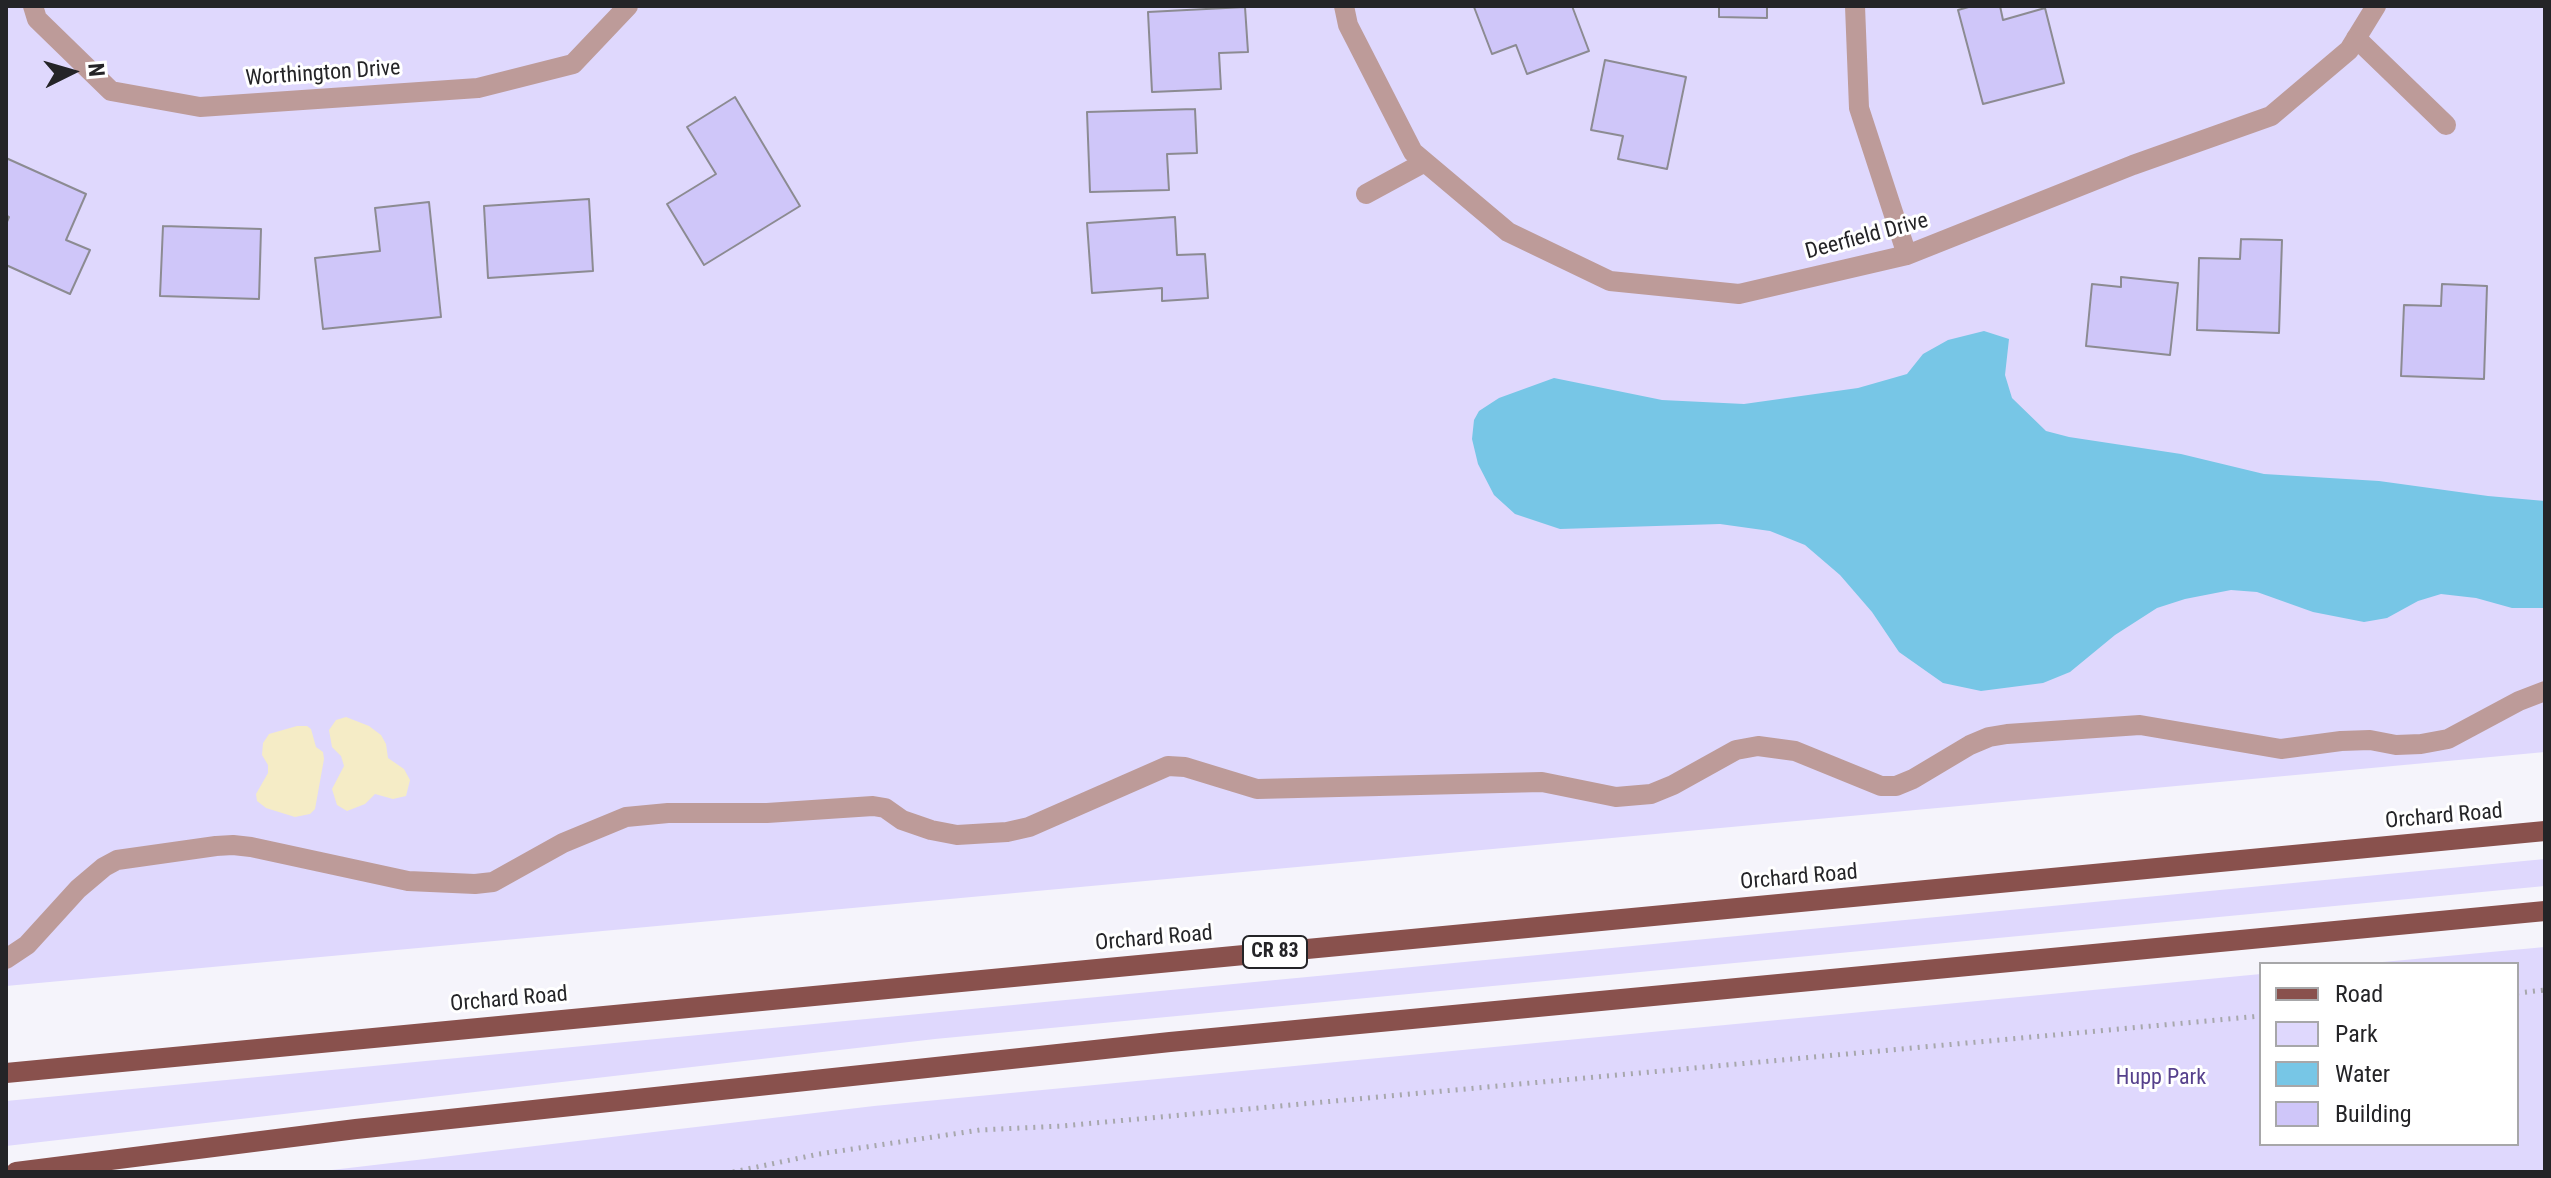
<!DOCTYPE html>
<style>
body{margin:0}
#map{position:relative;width:2551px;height:1178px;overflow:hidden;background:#f5f4fb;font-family:"Roboto Condensed",sans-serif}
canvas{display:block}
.frame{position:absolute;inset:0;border:8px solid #242427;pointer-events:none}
.legend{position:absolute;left:2259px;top:962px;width:260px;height:184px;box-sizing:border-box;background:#fff;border:2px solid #a7a7a9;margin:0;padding:10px 14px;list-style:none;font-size:24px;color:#242427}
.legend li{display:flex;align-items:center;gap:16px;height:40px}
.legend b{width:40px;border:2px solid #a7a7a9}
.north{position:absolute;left:32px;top:32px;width:80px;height:80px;-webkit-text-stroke:6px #fff;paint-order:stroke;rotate:85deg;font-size:22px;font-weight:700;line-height:32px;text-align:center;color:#242427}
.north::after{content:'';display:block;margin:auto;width:28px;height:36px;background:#242427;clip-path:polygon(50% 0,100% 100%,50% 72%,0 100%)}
</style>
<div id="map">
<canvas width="2551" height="1178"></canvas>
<div class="frame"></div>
<ul class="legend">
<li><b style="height:10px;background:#89514d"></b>Road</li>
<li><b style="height:22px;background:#dfd8fd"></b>Park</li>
<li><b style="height:22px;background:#77c6e6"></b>Water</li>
<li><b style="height:22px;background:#cfc6f9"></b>Building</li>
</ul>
<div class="north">N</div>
</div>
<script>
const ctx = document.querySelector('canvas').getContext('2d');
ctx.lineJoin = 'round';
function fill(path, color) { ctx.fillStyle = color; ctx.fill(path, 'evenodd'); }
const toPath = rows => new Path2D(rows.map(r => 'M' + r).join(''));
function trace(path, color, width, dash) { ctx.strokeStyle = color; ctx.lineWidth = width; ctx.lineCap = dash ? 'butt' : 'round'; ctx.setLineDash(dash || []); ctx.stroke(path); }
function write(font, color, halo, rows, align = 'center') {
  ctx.font = font + ' "Roboto Condensed",sans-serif'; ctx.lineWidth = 6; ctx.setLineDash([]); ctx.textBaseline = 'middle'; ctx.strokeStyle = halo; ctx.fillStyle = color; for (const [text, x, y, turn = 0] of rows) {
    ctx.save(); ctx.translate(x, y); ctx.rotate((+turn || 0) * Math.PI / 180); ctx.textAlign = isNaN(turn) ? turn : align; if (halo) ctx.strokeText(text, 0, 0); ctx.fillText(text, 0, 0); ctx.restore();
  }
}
const green = toPath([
 [6,6,2545,6,2545,752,6,986],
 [2545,859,2545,886,935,1039,6,1146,6,1101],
 [2545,947,2545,1172,315,1172,874,1106,2261,974,2261,1144,2517,1144,2517,964,2361,964]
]);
const sand = toPath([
 [346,717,369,726,381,735,386,744,388,758,404,769,410,780,406,796,393,799,375,794,365,804,347,811,337,805,332,789,344,766,341,756,332,747,329,730,336,720],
 [297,726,307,726,311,729,316,747,323,752,324,759,315,809,310,814,295,817,266,808,257,801,256,794,268,773,268,765,262,755,263,743,269,734]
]);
const water = toPath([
 [1984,331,2009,339,2005,375,2012,398,2046,431,2069,437,2181,454,2264,474,2379,481,2488,496,2545,501,2545,608,2512,608,2476,598,2441,594,2418,601,2387,618,2364,622,2313,612,2257,592,2231,590,2185,599,2157,608,2115,635,2070,672,2043,683,1981,691,1943,683,1899,652,1872,612,1840,575,1805,545,1770,531,1720,524,1560,529,1515,514,1494,495,1478,464,1472,439,1474,420,1479,411,1499,398,1554,378,1662,400,1744,404,1858,388,1907,374,1923,354,1948,340]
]);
const building = toPath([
 [1478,6,1572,6,1589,51,1527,74,1516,45,1492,54,1474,7,1478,6],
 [1719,6,1767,6,1767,18,1719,17,1719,6],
 [1972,6,2000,6,2003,20,2045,8,2064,83,1983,104,1958,10,1972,6],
 [1245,7,1248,52,1219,53,1221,89,1152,92,1148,12,1245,7],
 [1605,60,1686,77,1667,169,1618,159,1623,136,1591,130,1605,60],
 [735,97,800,206,704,265,667,204,716,174,687,127,735,97],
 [1195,109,1197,153,1167,154,1169,190,1090,192,1087,112,1195,109],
 [6,158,86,194,66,240,90,250,70,294,6,265,6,224,9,217,6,215,6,158],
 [589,199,593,271,488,278,484,206,589,199],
 [429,202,441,317,323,329,315,258,380,251,375,208,429,202],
 [1175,217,1177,255,1205,254,1208,298,1162,301,1162,288,1092,293,1087,223,1175,217],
 [163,226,261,229,259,299,160,296,163,226],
 [2241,239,2282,240,2279,333,2197,330,2199,258,2240,259,2241,239],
 [2121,277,2178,283,2170,355,2086,346,2092,284,2121,287,2121,277],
 [2442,284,2487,286,2484,379,2401,376,2404,305,2441,306,2442,284]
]);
const path = toPath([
 [2517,993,2545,990],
 [733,1172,819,1154,980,1130,1062,1126,2261,1016]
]);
const service = toPath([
 [6,959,27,945,78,889,104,867,117,860,216,846,233,845,251,847,408,881,475,884,493,882,563,843,626,817,668,813,767,813,873,806,885,808,902,820,931,830,957,835,1007,832,1029,827,1168,766,1185,767,1257,789,1542,782,1616,797,1651,794,1673,785,1736,750,1758,746,1795,751,1881,786,1896,786,1913,779,1970,745,1989,737,2007,734,2140,725,2281,749,2341,741,2370,740,2396,745,2421,744,2448,739,2519,701,2545,691]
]);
const minor = toPath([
 [33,6,37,19,111,91,200,107,478,88,573,64,628,6],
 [1344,6,1348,25,1413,152,1508,232,1610,281,1739,294,1907,255,2133,165,2271,116,2349,50,2376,6],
 [1855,6,1859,108,1907,255],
 [2356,38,2446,125],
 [1366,194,1425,162]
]);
const primary = toPath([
 [6,1073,2545,831],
 [16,1172,356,1129,1170,1042,2545,911]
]);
const shields = [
 [1275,952,64]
];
const shieldNames = [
 ["CR 83",1275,952]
];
const streetNames = [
 ["Worthington Drive",323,74,-4],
 ["Deerfield Drive",1867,237,-15],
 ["Orchard Road",2444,817,-5],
 ["Orchard Road",1799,878,-5],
 ["Orchard Road",1154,939,-5],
 ["Orchard Road",509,1000,-5]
];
const parkNames = [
 ["Hupp Park",2161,1078]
];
fill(green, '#dfd8fd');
fill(sand, '#f5ecc6');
fill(water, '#77c6e6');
fill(building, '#cfc6f9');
trace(building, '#8c8b92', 2);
trace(path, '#a7a7ac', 5, [2, 6]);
trace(service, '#bd9b99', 20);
trace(minor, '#bd9b99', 20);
trace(primary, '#89514d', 20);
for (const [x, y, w] of shields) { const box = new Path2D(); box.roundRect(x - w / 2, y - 16, w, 32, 6); ctx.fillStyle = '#fff'; ctx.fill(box); trace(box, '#242427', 2); }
write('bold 20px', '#242427', null, shieldNames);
write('22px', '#242427', '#fff', streetNames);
write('22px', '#56418c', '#fff', parkNames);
</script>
